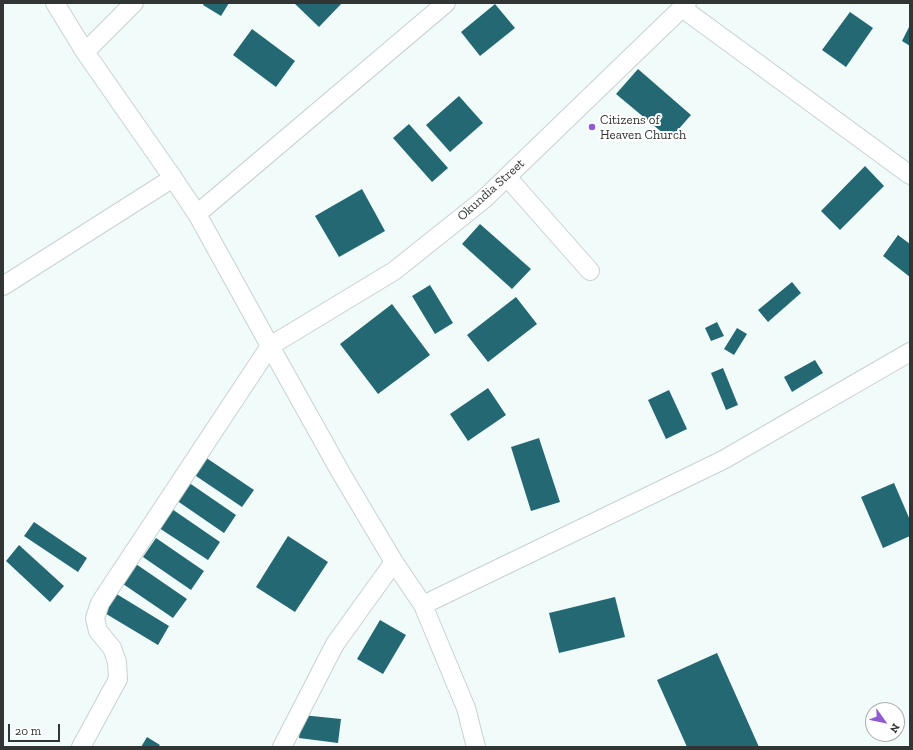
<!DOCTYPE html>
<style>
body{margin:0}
#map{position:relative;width:913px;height:750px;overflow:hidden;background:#f1fcfa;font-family:"Zilla Slab",serif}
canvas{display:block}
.frame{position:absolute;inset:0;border:4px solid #313534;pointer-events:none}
.north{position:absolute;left:865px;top:702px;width:40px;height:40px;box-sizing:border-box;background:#fff;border:1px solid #adaeae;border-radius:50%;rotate:123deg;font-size:11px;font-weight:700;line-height:16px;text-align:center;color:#313534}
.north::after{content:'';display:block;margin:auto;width:14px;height:18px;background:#8f5ad2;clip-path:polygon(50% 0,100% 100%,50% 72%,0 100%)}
.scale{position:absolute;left:8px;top:724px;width:52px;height:18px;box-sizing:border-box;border:2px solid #313534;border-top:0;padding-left:5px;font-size:12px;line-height:14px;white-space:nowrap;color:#313534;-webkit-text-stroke:3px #fff;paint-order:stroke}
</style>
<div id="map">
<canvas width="913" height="750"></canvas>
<div class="frame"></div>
<div class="north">N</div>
<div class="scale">20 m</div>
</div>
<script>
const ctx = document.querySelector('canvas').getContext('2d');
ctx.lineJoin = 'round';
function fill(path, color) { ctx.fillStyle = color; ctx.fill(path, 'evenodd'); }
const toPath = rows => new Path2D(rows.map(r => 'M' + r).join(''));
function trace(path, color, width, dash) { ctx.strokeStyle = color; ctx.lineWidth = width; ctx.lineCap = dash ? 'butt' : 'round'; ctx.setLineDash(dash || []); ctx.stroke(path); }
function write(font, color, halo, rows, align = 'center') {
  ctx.font = font + ' "Zilla Slab",serif'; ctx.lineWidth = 4; ctx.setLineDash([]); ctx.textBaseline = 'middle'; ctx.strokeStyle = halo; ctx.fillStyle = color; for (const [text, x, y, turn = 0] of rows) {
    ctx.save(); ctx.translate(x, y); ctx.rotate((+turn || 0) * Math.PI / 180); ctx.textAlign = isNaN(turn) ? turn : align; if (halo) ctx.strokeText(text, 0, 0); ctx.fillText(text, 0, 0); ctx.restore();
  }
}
const building = toPath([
 [204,3,229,3,221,16,203,5],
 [294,3,342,3,319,27],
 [495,4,515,28,480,56,461,32],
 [850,12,873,28,846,67,822,50],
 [910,25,910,46,902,41],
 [252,29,295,61,276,87,233,55],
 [638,69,691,115,670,139,616,94],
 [459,96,483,123,450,152,426,125],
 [409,124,448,168,432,182,393,138],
 [865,166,884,186,840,230,821,211],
 [362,189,385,231,339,257,315,216],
 [480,224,531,269,512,289,462,244],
 [898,235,910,244,910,277,883,256],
 [792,282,801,293,768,322,758,310],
 [430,285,453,323,435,334,412,296],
 [516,297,537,324,488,362,467,335],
 [392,304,430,355,378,394,340,344],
 [717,322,724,336,711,341,705,328],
 [737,328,747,334,734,355,724,349],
 [815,360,823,373,792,392,784,377],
 [723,368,738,405,726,410,711,373],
 [488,388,506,415,468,441,450,414],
 [669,390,687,429,666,439,648,400],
 [539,438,560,502,531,511,511,447],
 [205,457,254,490,242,507,193,474],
 [185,480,236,515,224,533,173,498],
 [894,483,910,520,910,536,883,548,861,497],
 [169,507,220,542,208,560,156,526],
 [34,522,87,558,78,572,24,536],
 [288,536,328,562,295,612,256,587],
 [156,538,204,571,191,590,143,557],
 [19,545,64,586,50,602,6,561],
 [136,564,187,599,173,618,123,584],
 [115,593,169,626,158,645,103,612],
 [615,597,625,637,559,653,549,613],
 [380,620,406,635,383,674,357,659],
 [717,653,759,747,687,747,657,680],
 [302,715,341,719,338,743,299,738],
 [147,737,160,745,158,747,141,747]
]);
const minor = toPath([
 [55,3,85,52,173,178,197,214,270,346,341,473,394,562,423,605,466,708,476,747],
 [682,8,910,175],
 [85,52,134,3],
 [507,177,590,271],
 [197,214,446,3],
 [3,286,173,178],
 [423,605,723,460,910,352],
 [81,747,118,679,117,662,112,648,98,631,95,618,100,603,270,346,394,271,483,200,687,3],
 [282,747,335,644,394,562]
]);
const markers = [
 [592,127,4,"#8f5ad2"]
];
const poiNames = [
 ["Citizens of",600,120],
 ["Heaven Church",600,135]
];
const streetNames = [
 ["Okundia Street",491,190,-42]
];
fill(building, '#246873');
trace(minor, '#c7d2d0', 20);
trace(minor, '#fff', 18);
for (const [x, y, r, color] of markers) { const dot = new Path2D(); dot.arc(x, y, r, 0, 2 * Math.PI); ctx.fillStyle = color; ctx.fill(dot); trace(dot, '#fff', 1.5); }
write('13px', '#313534', '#fff', poiNames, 'left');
write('13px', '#313534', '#fff', streetNames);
</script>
